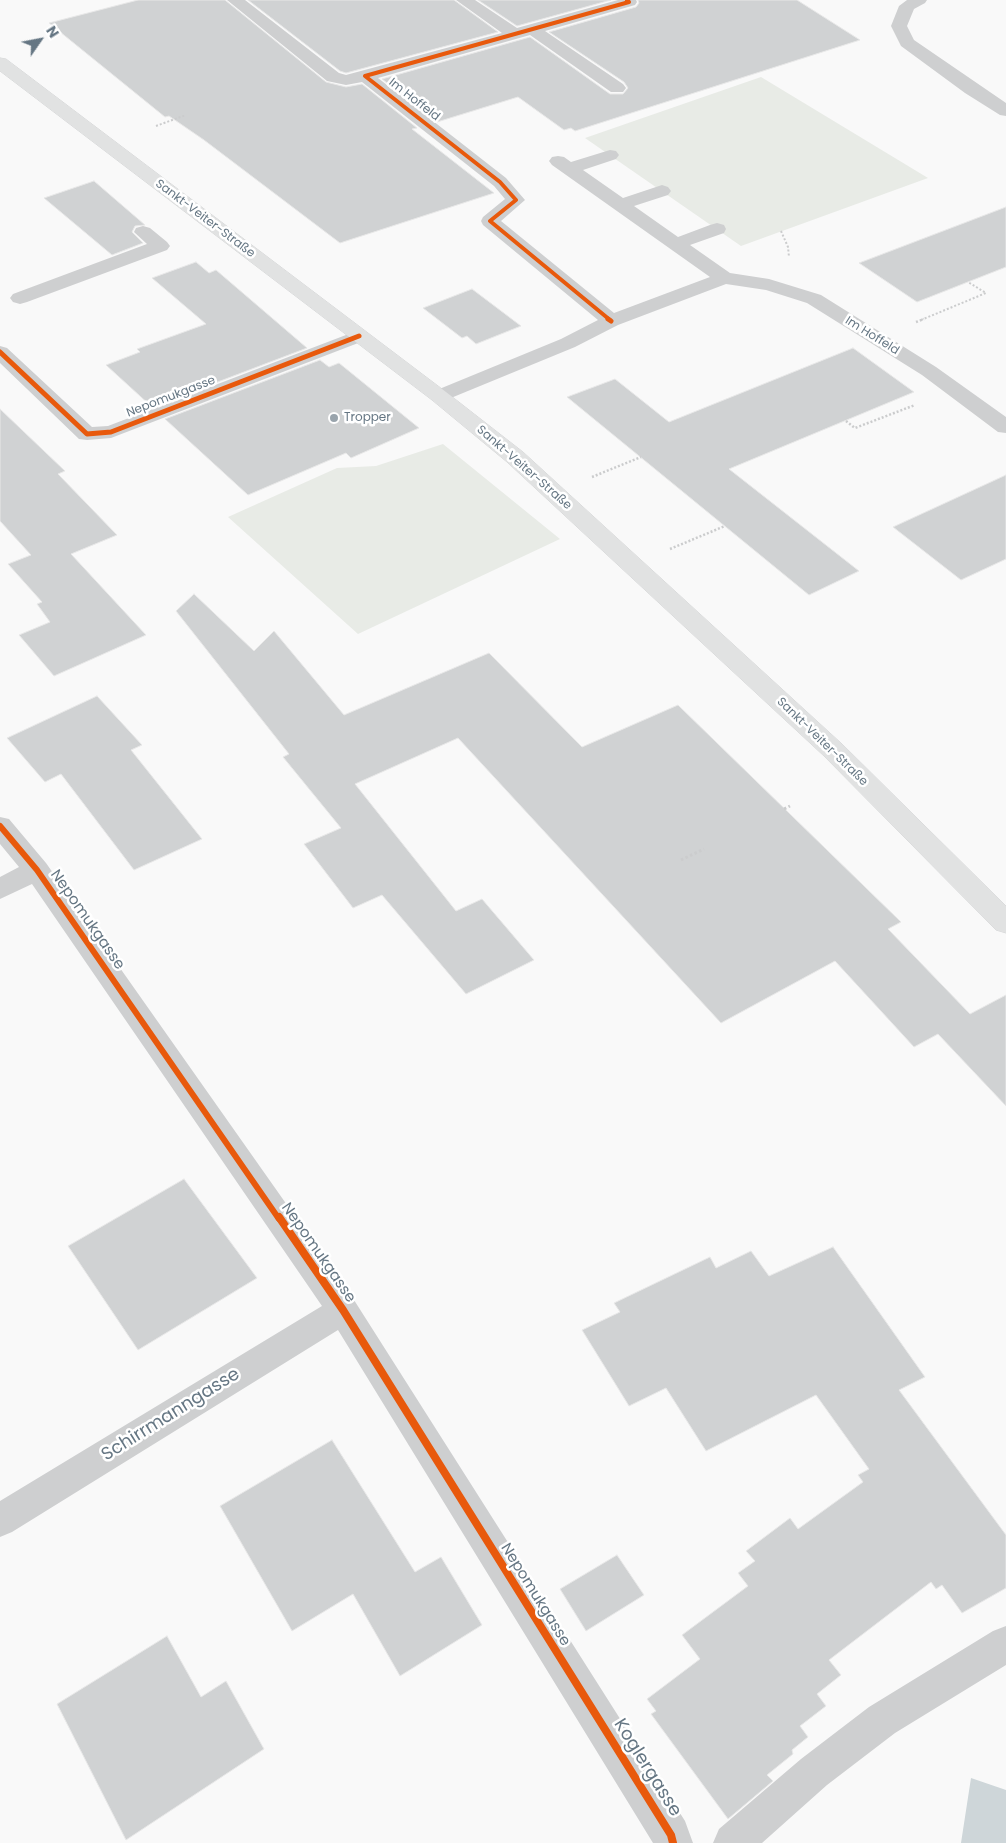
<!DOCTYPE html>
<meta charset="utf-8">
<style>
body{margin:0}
#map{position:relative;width:1006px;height:1843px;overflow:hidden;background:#f9f9f9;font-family:Poppins,sans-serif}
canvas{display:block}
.north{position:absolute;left:15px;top:15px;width:50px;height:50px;-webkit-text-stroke:4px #fff;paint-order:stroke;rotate:57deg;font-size:14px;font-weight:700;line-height:20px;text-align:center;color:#657683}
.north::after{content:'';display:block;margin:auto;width:18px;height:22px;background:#657683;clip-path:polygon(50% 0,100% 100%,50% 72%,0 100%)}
</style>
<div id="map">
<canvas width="1006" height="1843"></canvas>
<div class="north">N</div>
</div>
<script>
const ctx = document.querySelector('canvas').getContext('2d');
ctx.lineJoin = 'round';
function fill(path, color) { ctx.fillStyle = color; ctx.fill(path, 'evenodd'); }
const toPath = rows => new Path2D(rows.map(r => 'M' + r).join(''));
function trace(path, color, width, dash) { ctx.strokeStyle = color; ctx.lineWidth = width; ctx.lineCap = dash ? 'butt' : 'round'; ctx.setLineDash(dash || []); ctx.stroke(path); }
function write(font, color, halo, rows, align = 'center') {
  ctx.font = font + ' Poppins,sans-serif'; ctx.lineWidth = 5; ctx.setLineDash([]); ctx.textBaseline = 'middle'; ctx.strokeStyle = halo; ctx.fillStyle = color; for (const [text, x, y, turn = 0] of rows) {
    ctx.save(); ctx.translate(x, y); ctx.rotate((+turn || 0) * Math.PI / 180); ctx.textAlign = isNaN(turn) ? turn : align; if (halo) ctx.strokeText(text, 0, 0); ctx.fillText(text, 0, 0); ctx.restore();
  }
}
const green = toPath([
 [761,77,928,178,741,246,585,138],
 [443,444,560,539,358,634,228,517,337,468,376,466]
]);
const water = toPath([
 [971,1778,1006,1790,1006,1843,961,1843]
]);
const building = toPath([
 [138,0,225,0,326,82,346,87,362,84,417,128,412,129,494,193,340,243,204,140,169,116,165,117,49,23,138,0],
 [248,0,454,0,498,32,346,73,340,71,248,0],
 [478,0,611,0,517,26,478,0],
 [638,0,797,0,860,40,575,131,571,128,564,130,518,97,437,122,382,79,530,37,610,94,623,94,628,88,624,82,549,32,636,7,639,3,638,0],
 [94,181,145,225,135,226,132,232,143,243,112,255,44,198,94,181],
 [1006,207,1006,267,917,302,859,263,1006,207],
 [196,262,209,273,216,270,307,348,152,407,106,365,140,352,137,349,206,324,152,278,196,262],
 [472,289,521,326,476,344,467,336,462,338,423,308,472,289],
 [853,348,914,392,729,469,859,571,809,595,567,397,615,379,669,422,853,348],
 [320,360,329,367,339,363,419,428,351,458,346,453,248,495,165,419,320,360],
 [0,409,65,471,58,474,117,535,71,554,146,635,54,676,19,635,50,622,37,604,42,602,8,564,31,555,0,521,0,409],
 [1006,475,1006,559,961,580,893,527,1006,475],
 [194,594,254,651,274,631,344,715,489,653,582,747,678,705,901,922,888,929,970,1014,1006,995,1006,1106,938,1034,914,1047,835,961,721,1023,458,738,355,784,456,911,482,899,534,960,466,994,382,895,353,908,304,844,341,828,283,757,289,754,176,611,194,594],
 [97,696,142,745,131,750,202,839,134,870,61,774,45,782,7,738,97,696],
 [184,1179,257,1278,138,1350,68,1246,184,1179],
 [833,1247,925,1377,899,1390,1006,1535,1006,1588,962,1613,942,1585,936,1589,931,1582,829,1660,841,1675,817,1694,826,1706,800,1726,808,1737,792,1750,793,1754,767,1775,773,1781,728,1819,651,1714,656,1711,647,1699,700,1659,682,1635,748,1586,738,1573,755,1561,746,1551,790,1518,798,1529,863,1482,858,1475,869,1469,816,1395,706,1451,666,1388,629,1406,582,1330,620,1312,614,1303,710,1257,716,1268,751,1251,769,1276,833,1247],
 [332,1440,415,1572,441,1557,482,1625,400,1676,353,1594,292,1631,220,1506,332,1440],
 [617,1555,644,1595,586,1631,560,1589,617,1555],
 [167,1636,201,1697,226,1681,264,1749,126,1840,57,1704,167,1636]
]);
const pathFar2 = toPath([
 [156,126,186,115],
 [781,231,788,247,789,257],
 [921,320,986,293,968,282]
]);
const pathFar1 = toPath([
 [916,322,924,319],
 [846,421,855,428,915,405],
 [592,477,641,457],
 [670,549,725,526]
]);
const path = toPath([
 [784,809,790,806],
 [681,860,704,849]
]);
const minor = toPath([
 [227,0,245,0,339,73,346,75,502,33,456,0,475,0,517,28,618,0,636,0,637,2,635,5,545,31,623,84,626,88,623,92,611,92,530,35,378,78,506,178,525,200,501,221,614,313,710,277,552,165,549,161,552,157,558,156,564,157,571,162,610,150,616,151,619,155,616,159,583,170,623,198,662,185,668,187,671,191,668,195,634,206,678,237,710,225,717,223,724,225,726,229,724,233,690,245,730,273,769,279,821,295,936,367,1006,417,1006,433,998,432,922,375,807,303,766,290,726,284,618,325,575,347,446,400,439,402,432,400,429,396,432,392,561,339,598,320,483,225,481,221,483,217,505,199,494,186,362,82,346,85,327,81,227,0],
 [907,0,927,0,925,3,914,9,907,26,914,40,1006,103,1006,116,1000,115,965,93,901,46,891,26,899,6,907,0],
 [143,226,150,228,167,242,170,246,167,250,27,302,20,304,13,302,10,298,13,294,147,244,134,232,136,228,143,226],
 [359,330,366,332,369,336,366,340,111,438,87,440,79,439,0,363,0,346,7,348,92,427,108,426,359,330],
 [0,817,9,819,46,863,354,1300,685,1821,693,1843,653,1843,338,1330,12,1532,0,1537,0,1501,322,1306,32,884,0,899,0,877,19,867,0,844,0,817],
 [1006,1626,1006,1665,895,1733,827,1785,762,1843,713,1843,719,1829,801,1759,869,1707,993,1631,1006,1626]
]);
const major = toPath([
 [0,58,6,59,446,392,523,452,842,744,1006,906,1006,933,996,930,824,756,507,462,432,400,0,71,0,58]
]);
const cyclewayFar3 = toPath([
 [610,320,490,221,516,200,500,182,365,76,629,2,627,0]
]);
const cyclewayFar2 = toPath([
 [608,319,611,321],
 [0,352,87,434,111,432,359,336]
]);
const cyclewayFar1 = toPath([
 [0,826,37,870,279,1219]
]);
const cycleway = toPath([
 [279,1217,343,1310,671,1835,673,1843]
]);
const markers = [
 [334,418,5,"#99a4ac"]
];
const farStreetnames = [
 ["Im Hoffeld",414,100,38],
 ["Sankt-Veiter-Straße",205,219,37],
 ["Im Hoffeld",872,336,32],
 ["Nepomukgasse",171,397,-21],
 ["Sankt-Veiter-Straße",524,468,41],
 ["Sankt-Veiter-Straße",822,742,44]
];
const farPoinames = [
 ["Tropper",344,418]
];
const streetNames = [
 ["Nepomukgasse",87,920,55],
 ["Nepomukgasse",318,1253,55],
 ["Nepomukgasse",535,1595,58]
];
const nearStreetnames = [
 ["Schirrmanngasse",171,1415,-32],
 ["Koglergasse",647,1768,58]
];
fill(green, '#e8ebe6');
fill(water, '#ced6d9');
fill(building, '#d0d2d3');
trace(building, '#e8e8e8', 1);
trace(major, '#d5d6d7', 1);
trace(pathFar2, '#cbcccd', 2, [2, 2]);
trace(pathFar1, '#cbcccd', 2.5, [2, 2]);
trace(path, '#cbcccd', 3, [2.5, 2.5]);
fill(minor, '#cecfd0');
fill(major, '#e1e2e2');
trace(cyclewayFar3, '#e8590c', 4);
trace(cyclewayFar2, '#e8590c', 5);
trace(cyclewayFar1, '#e8590c', 6);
trace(cycleway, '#e8590c', 8);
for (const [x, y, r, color] of markers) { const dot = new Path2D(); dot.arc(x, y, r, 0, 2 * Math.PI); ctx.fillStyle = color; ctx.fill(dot); trace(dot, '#fff', 2); }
write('12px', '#657683', '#fff', farStreetnames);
write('12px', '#657683', '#fff', farPoinames, 'left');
write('15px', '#657683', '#fff', streetNames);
write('18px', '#657683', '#fff', nearStreetnames);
</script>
